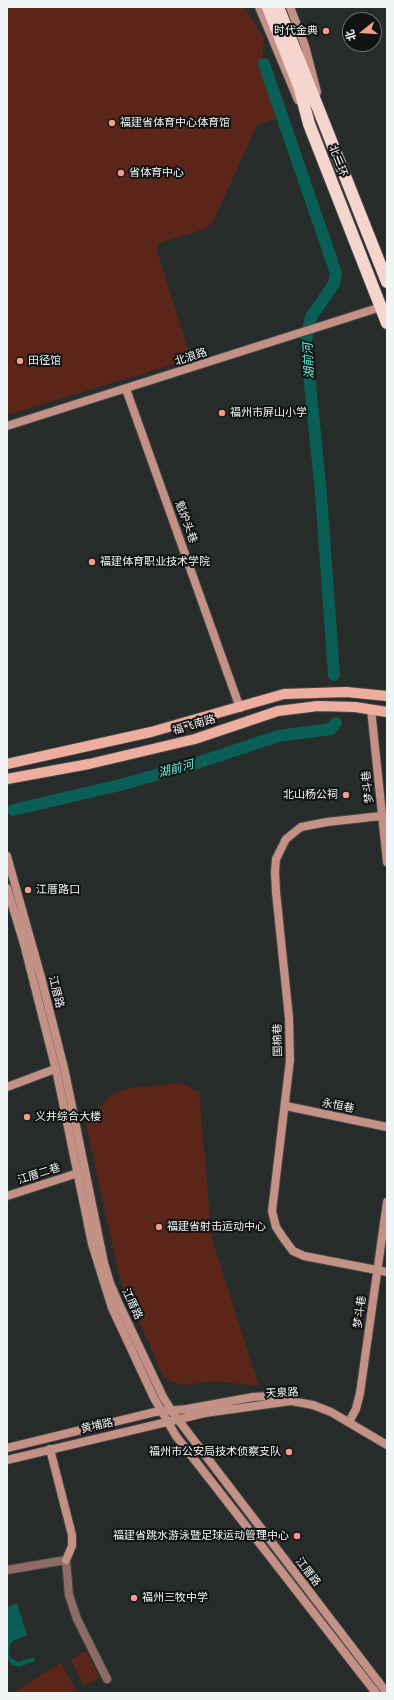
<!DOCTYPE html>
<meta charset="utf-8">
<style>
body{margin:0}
#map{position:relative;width:394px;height:1700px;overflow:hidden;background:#272b2a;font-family:Figtree,"Noto Sans SC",sans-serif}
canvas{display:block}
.frame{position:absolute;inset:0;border:8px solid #f2f5f5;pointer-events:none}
.north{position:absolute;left:342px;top:12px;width:40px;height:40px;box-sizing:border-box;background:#111313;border:1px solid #6b6d6d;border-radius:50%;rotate:253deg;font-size:11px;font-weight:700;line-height:16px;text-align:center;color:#f2f5f5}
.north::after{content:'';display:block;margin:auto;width:14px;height:18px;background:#f49d8b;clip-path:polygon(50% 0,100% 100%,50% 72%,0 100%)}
</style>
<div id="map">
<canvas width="394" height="1700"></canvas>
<div class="frame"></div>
<div class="north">北</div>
</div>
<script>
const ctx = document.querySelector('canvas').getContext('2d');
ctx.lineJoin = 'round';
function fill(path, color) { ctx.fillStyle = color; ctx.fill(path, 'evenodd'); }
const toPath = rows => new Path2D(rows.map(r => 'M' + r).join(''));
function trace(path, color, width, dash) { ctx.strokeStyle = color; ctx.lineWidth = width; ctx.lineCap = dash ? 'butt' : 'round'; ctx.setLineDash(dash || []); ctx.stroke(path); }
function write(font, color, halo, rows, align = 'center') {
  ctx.font = font + ' Figtree,"Noto Sans SC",sans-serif'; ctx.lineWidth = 4; ctx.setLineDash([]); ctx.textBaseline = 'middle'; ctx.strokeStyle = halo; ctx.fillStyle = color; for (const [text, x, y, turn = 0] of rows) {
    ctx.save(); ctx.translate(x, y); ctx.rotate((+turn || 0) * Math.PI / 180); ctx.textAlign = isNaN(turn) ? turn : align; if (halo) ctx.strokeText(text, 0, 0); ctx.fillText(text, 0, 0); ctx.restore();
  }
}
const green = toPath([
 [7,7,245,7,264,38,261,67,277,118,257,125,212,224,201,230,162,242,157,246,157,251,191,359,7,415],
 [181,1083,199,1092,212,1240,259,1386,214,1381,184,1385,171,1381,166,1378,162,1373,120,1279,86,1124,112,1094,130,1088],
 [84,1651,87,1652,98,1675,98,1679,86,1685,83,1684,71,1660],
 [61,1663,78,1693,12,1693]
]);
const water = toPath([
 [17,1603,27,1635,13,1641,10,1645,9,1654,11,1658,18,1662,34,1657,35,1661,19,1667,12,1665,7,1659,7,1607]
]);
const river = toPath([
 [264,64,336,273,334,284,311,317,308,329,306,342,321,494,334,675],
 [13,810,120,785,188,766,278,736,331,729,336,723]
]);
const street = toPath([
 [7,1570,66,1560,69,1595,77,1619,107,1679]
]);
const secondary = toPath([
 [259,7,298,100],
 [290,7,305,46,317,92],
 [126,389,240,708],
 [7,426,381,307],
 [375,710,371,709,387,862],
 [381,816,327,822,301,827,286,839,276,859,275,872,276,892,289,1018,290,1060,272,1211,276,1227,284,1239,293,1251,304,1256,387,1272],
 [7,856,41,977,65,1072,104,1263,110,1283,119,1304,163,1397,173,1413,387,1693],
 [7,888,24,944,57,1074,92,1244,112,1308,154,1398,176,1436,376,1693],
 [7,1087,55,1069],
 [286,1106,387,1127],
 [7,1196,78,1173],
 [349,1422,356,1409,360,1393,387,1202],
 [7,1448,155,1412,187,1409,253,1397,269,1396,284,1399],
 [50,1449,72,1535,72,1546,66,1560],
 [7,1460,205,1413,291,1401,313,1405,331,1412,387,1445]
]);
const primary = toPath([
 [7,764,151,732,284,694,346,692,387,696],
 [7,779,89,764,195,739,278,711,318,706,355,707,387,712]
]);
const highway = toPath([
 [268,7,299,86,309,124,387,323],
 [278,7,387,282]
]);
const markers = [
 [326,31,4,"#f49d8b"],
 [112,123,4,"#f49d8b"],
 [121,173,4,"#f49d8b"],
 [20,361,4,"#f49d8b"],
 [222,413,4,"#f49d8b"],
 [92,562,4,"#f49d8b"],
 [346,795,4,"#f49d8b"],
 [28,890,4,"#f49d8b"],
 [27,1117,4,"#f49d8b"],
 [159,1227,4,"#f49d8b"],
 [289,1452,4,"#f49d8b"],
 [297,1536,4,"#f49d8b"],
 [134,1598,4,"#f49d8b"]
];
const poiNames = [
 ["时代金典",318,31,"right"],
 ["福建省体育中心体育馆",120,123],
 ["省体育中心",129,173],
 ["田径馆",28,361],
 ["福州市屏山小学",230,413],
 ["福建体育职业技术学院",100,562],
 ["北山杨公祠",338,795,"right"],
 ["江厝路口",36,890],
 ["义井综合大楼",35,1117],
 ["福建省射击运动中心",167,1227],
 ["福州市公安局技术侦察支队",281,1452,"right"],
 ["福建省跳水游泳暨足球运动管理中心",289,1536,"right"],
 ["福州三牧中学",142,1598]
];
const streetNames = [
 ["北二环",338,161,69],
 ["北浪路",191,357,-18],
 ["魁炉头巷",186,522,70],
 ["福飞南路",194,725,-16],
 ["梦斗巷",368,787,-96],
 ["江厝路",56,992,76],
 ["国棉巷",278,1040,-91],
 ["永恒巷",338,1106,11],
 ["江厝二巷",39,1174,-18],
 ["江厝路",132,1304,65],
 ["梦斗巷",360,1312,-82],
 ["天泉路",282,1393,-3],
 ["黄埔路",97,1426,-13],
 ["江厝路",308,1572,52]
];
const waterNames = [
 ["湖前河",309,361,-93],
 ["湖前河",176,769,-15]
];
fill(green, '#5c251a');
fill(water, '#095e55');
trace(river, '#095e55', 12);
trace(street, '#434746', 10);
trace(secondary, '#434746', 10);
trace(primary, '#434746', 12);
trace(highway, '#434746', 14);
trace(street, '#8c6c65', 8);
trace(secondary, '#c39186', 8);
trace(primary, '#eeae9f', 10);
trace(highway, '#f5d5ce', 12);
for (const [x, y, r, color] of markers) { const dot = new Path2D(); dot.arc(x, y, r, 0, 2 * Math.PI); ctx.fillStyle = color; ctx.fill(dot); trace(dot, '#111313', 1.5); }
write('11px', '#f2f5f5', '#111313', poiNames, 'left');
write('11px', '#f2f5f5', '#111313', streetNames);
write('italic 12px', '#68f2e0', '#111313', waterNames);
</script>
